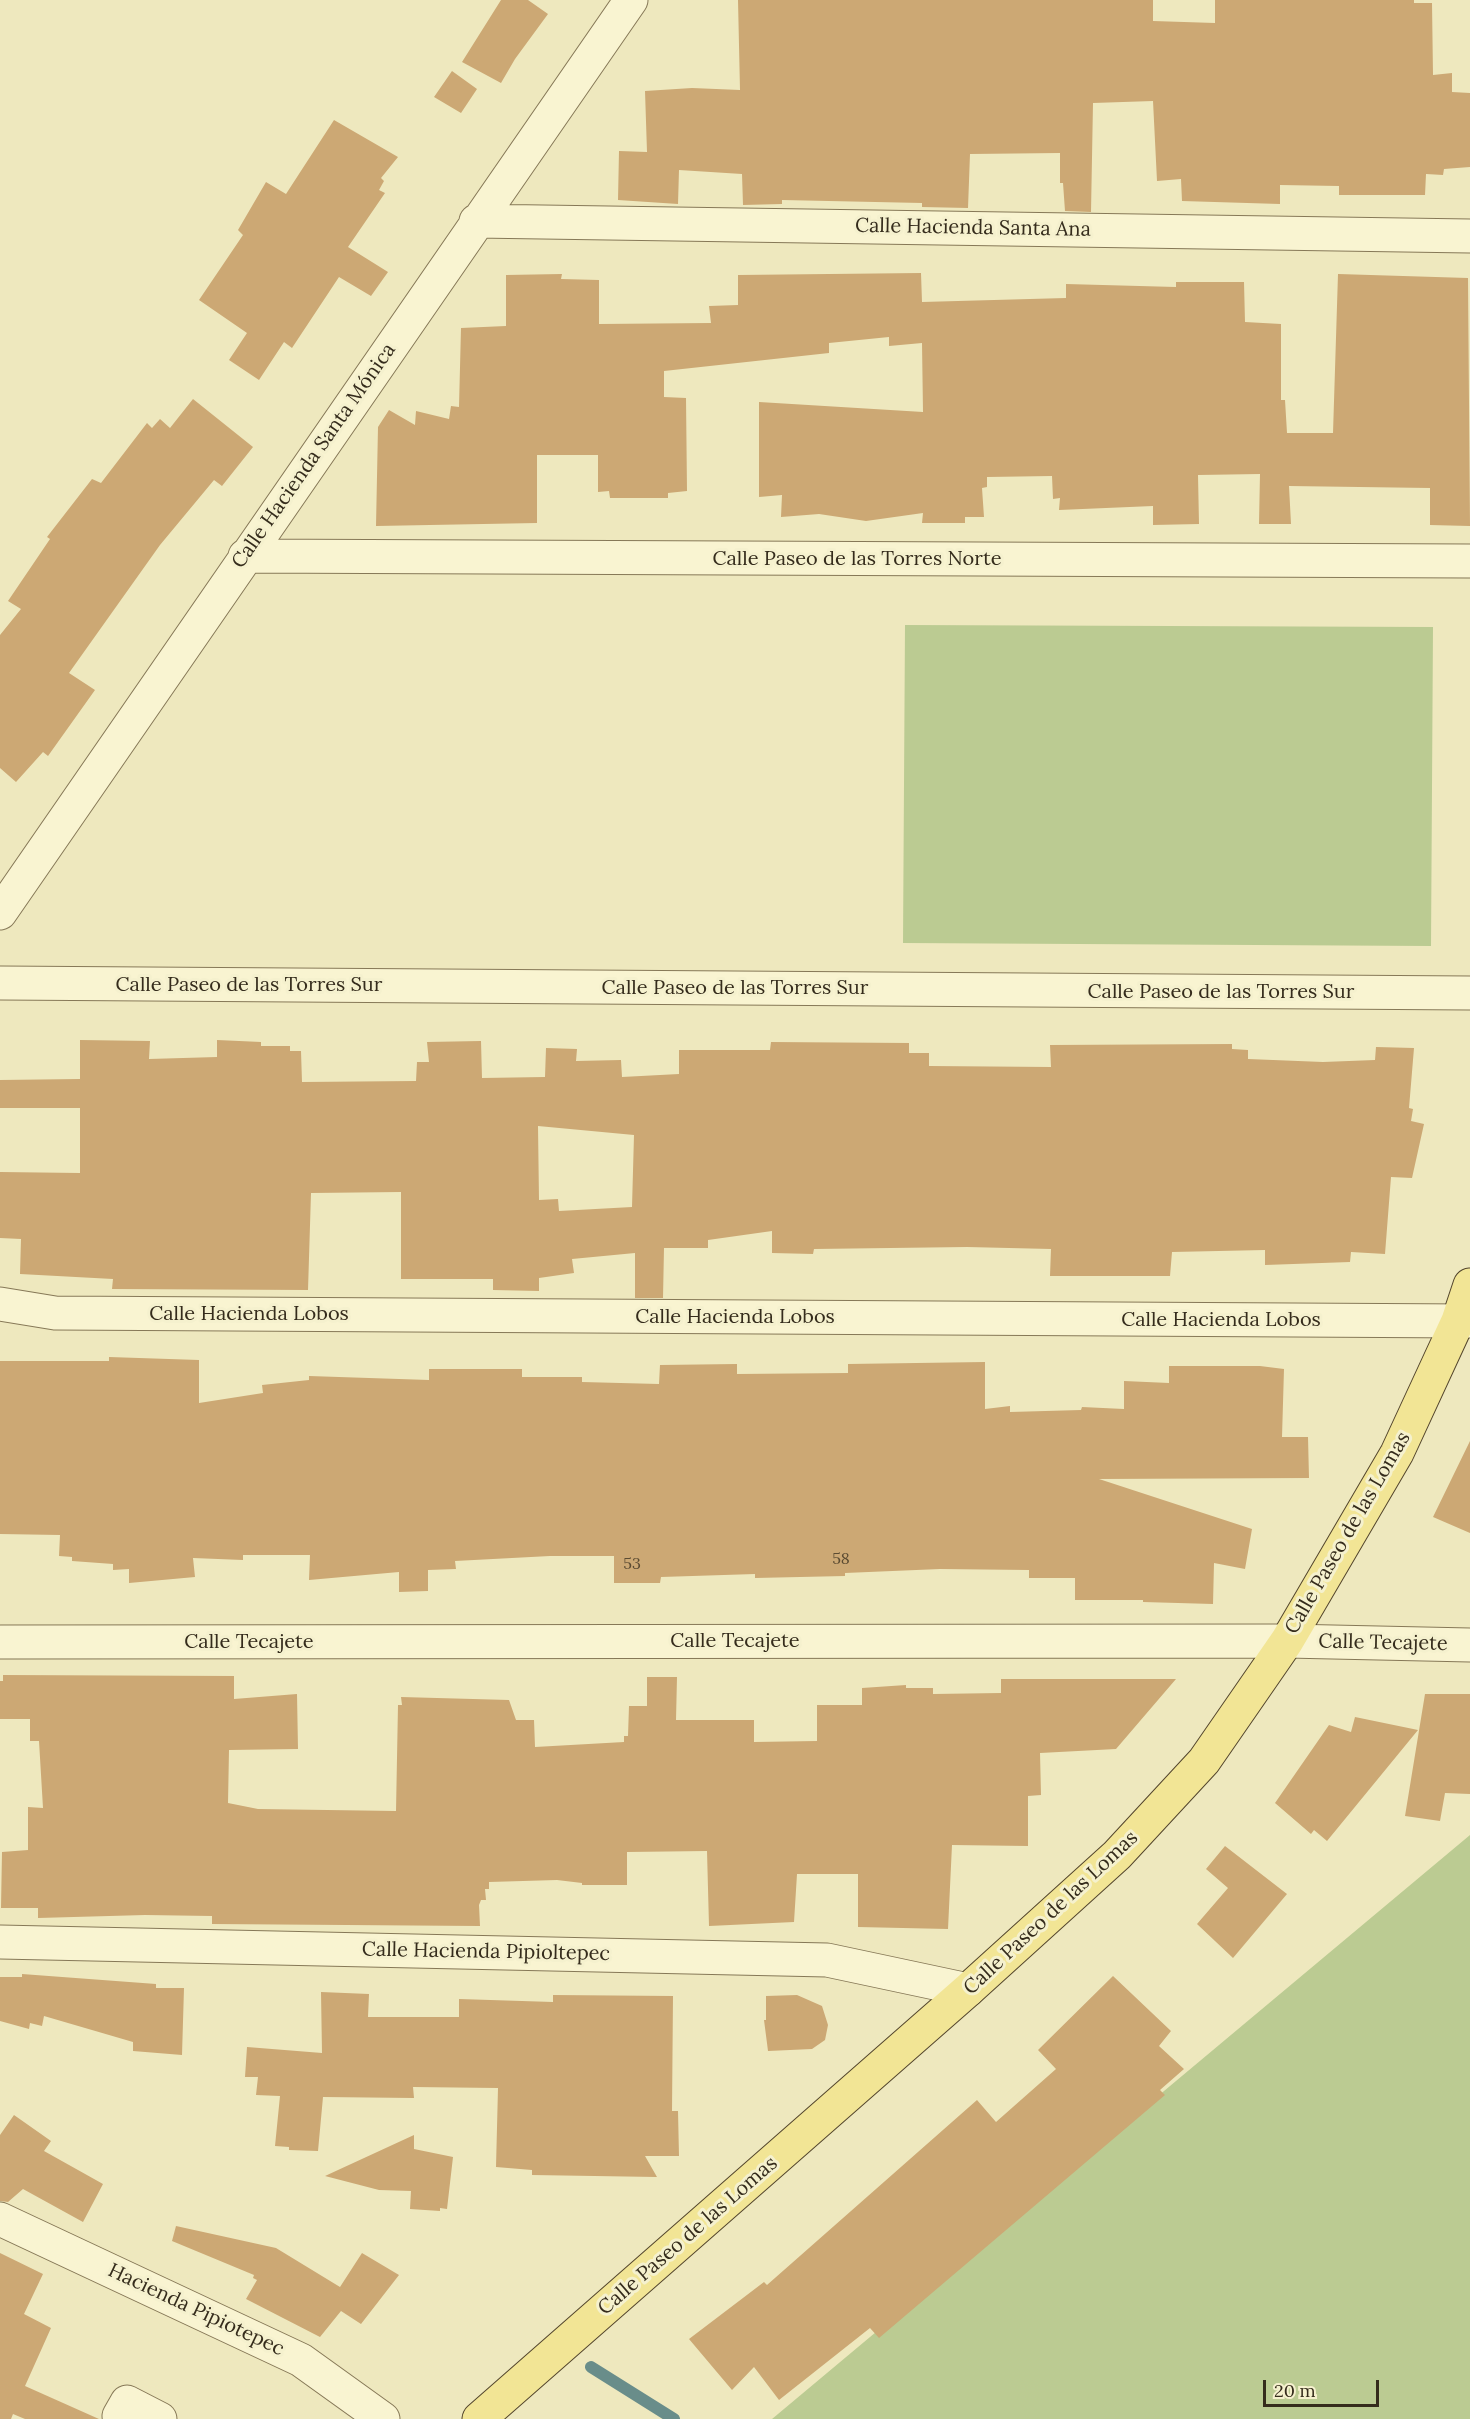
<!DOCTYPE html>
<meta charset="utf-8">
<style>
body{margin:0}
#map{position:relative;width:1470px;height:2419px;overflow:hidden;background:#eee8be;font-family:Lora,serif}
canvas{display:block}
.scale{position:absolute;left:1263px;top:2380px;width:116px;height:27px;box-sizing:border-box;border:3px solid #352c1c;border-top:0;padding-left:8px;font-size:18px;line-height:21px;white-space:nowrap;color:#352c1c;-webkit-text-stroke:4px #f5f1ce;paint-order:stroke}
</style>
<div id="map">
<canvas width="1470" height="2419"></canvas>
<div class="scale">20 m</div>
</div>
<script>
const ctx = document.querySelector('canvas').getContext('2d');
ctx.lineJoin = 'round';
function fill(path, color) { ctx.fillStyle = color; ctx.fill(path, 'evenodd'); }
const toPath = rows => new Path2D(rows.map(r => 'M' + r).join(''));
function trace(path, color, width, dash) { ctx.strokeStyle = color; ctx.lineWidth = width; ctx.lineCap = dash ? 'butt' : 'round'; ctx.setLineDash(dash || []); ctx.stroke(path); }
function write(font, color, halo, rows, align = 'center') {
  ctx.font = font + ' Lora,serif'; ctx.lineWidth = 6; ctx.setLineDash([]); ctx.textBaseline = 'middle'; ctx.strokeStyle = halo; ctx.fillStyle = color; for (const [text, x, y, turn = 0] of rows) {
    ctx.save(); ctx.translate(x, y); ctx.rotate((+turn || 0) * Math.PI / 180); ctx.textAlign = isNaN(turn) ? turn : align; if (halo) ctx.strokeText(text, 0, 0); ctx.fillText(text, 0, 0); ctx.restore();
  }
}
const green = toPath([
 [905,625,1433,627,1431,946,903,943],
 [1470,1835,1470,2419,772,2419]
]);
const stream = toPath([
 [591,2367,674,2419]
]);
const building = toPath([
 [501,0,528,0,548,14,515,59,501,83,462,62],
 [738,0,1153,0,1153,21,1215,23,1215,0,1414,0,1414,3,1432,3,1433,75,1452,73,1452,92,1470,93,1470,167,1444,169,1443,175,1426,174,1425,195,1339,195,1339,186,1280,185,1280,204,1182,201,1181,179,1157,181,1153,101,1093,103,1091,212,1065,211,1063,183,1060,183,1060,153,970,154,968,208,922,207,922,203,782,200,782,204,743,205,742,174,679,170,678,204,618,200,619,151,647,152,645,91,692,88,740,90],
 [452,71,477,89,461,113,434,97],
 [334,120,398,157,381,178,384,181,379,190,385,193,348,247,388,272,371,296,339,277,292,348,284,342,259,380,229,360,247,333,199,300,243,235,238,230,266,182,286,194],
 [921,273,922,302,1066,298,1066,284,1176,287,1176,282,1244,282,1245,322,1281,324,1281,400,1285,400,1287,433,1333,433,1338,274,1468,278,1470,526,1430,525,1430,488,1289,486,1291,524,1259,524,1260,474,1198,475,1199,524,1153,525,1153,506,1059,510,1060,498,1053,499,1052,476,987,477,987,487,982,488,984,517,965,517,965,523,922,523,923,513,866,521,819,514,781,517,782,495,759,497,759,402,923,412,922,343,889,346,889,337,829,343,829,353,664,371,664,397,686,398,687,491,668,493,668,498,610,498,609,491,598,492,598,455,537,455,537,523,376,526,378,427,389,410,415,425,416,411,449,419,451,406,459,407,461,328,506,326,506,275,562,274,561,279,599,280,599,324,711,323,709,306,738,305,738,275],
 [193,399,253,447,222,486,214,480,160,545,69,673,95,690,48,756,43,752,16,782,0,768,0,635,21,609,8,601,50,539,47,537,92,479,101,483,147,423,152,428,160,419,170,428],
 [80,1040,150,1041,149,1059,217,1057,217,1040,261,1042,261,1046,290,1046,290,1051,301,1051,302,1082,416,1081,417,1062,429,1062,427,1042,481,1041,482,1078,545,1077,546,1048,577,1049,576,1061,621,1060,622,1077,679,1074,679,1050,770,1050,771,1042,909,1043,909,1053,929,1053,929,1066,1051,1067,1050,1045,1232,1044,1232,1049,1248,1050,1248,1059,1323,1062,1375,1060,1376,1047,1414,1048,1409,1108,1413,1109,1411,1121,1424,1124,1412,1178,1391,1177,1385,1254,1351,1252,1350,1262,1265,1265,1265,1250,1172,1252,1170,1276,1050,1276,1051,1249,967,1247,814,1249,813,1254,772,1253,772,1231,708,1240,708,1248,664,1248,663,1298,635,1298,635,1253,572,1259,574,1273,539,1278,539,1291,493,1290,493,1279,401,1279,401,1192,311,1193,308,1290,112,1289,113,1279,20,1274,21,1239,0,1238,0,1172,80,1173,80,1108,0,1108,0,1080,80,1079],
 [538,1126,634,1135,632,1207,559,1211,558,1199,539,1200],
 [109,1357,199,1360,199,1403,263,1393,262,1385,309,1380,309,1376,429,1380,429,1369,522,1369,522,1377,582,1377,582,1382,659,1384,660,1365,737,1364,737,1374,848,1373,848,1364,985,1362,985,1409,1010,1406,1010,1412,1081,1410,1082,1407,1124,1409,1124,1381,1169,1383,1169,1366,1260,1366,1284,1369,1282,1437,1308,1437,1309,1478,1099,1479,1252,1529,1245,1569,1214,1563,1213,1604,1143,1602,1143,1600,1075,1600,1075,1578,1029,1578,1029,1570,940,1569,845,1573,845,1576,755,1578,755,1574,661,1577,660,1583,614,1583,614,1556,550,1556,455,1561,456,1569,428,1570,428,1591,399,1592,399,1572,309,1580,310,1555,243,1555,243,1560,193,1558,195,1577,129,1583,129,1569,113,1570,113,1564,72,1561,72,1557,59,1556,60,1535,0,1534,0,1361,109,1361],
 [1470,1441,1470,1533,1433,1517],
 [3,1675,234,1676,234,1699,297,1694,298,1749,229,1750,228,1803,258,1809,396,1811,398,1705,402,1705,401,1697,509,1700,516,1720,534,1720,535,1747,624,1742,624,1736,628,1736,629,1706,647,1706,647,1677,677,1677,676,1720,754,1720,754,1742,817,1741,817,1705,862,1705,862,1688,906,1685,906,1688,933,1688,933,1694,1001,1693,1001,1679,1176,1679,1116,1749,1040,1753,1041,1795,1028,1796,1028,1846,952,1845,948,1929,858,1927,858,1874,797,1874,794,1922,709,1926,707,1851,627,1852,627,1885,582,1885,582,1883,557,1880,489,1882,489,1889,485,1889,486,1900,481,1900,479,1905,480,1926,212,1924,212,1916,145,1915,38,1918,38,1908,1,1908,2,1852,28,1850,28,1807,43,1808,39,1741,30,1741,30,1719,0,1719,0,1681,3,1681],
 [1425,1694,1470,1694,1470,1794,1445,1793,1440,1821,1405,1816],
 [1355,1717,1418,1730,1327,1841,1314,1830,1311,1834,1275,1803,1329,1725,1351,1732],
 [1225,1846,1287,1894,1233,1958,1197,1924,1228,1888,1206,1869],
 [22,1974,156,1984,156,1988,184,1988,182,2055,133,2051,133,2042,44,2016,42,2026,30,2023,29,2029,0,2021,0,1977,22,1977],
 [1113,1976,1171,2031,1159,2046,1184,2069,1160,2090,1165,2095,879,2338,870,2328,779,2400,754,2367,732,2390,689,2339,764,2282,767,2285,977,2100,996,2122,1056,2069,1038,2050],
 [321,1992,369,1994,368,2017,459,2017,459,1999,553,2002,553,1995,673,1996,672,2111,678,2111,679,2156,645,2156,657,2177,532,2175,532,2170,496,2167,498,2088,413,2087,414,2098,323,2097,318,2151,289,2150,289,2147,275,2146,280,2096,256,2095,258,2077,245,2077,247,2047,322,2053],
 [797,1995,822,2006,828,2025,825,2040,812,2049,768,2051,764,2020,766,2020,766,1996],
 [14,2115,51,2141,44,2151,103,2184,83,2222,23,2189,8,2202,0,2201,0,2135],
 [414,2135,414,2149,453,2157,447,2209,440,2208,440,2211,410,2209,411,2191,379,2190,325,2176],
 [176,2226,276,2248,340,2287,362,2253,399,2275,361,2324,341,2311,320,2337,246,2299,257,2280,253,2278,254,2275,172,2241],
 [0,2253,43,2274,24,2314,51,2328,25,2386,99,2419,25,2419,13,2414,11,2419,0,2419]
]);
const minor = toPath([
 [476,221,1470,236],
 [245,556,1470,561],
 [0,913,631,0],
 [0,983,1470,993],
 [0,1304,55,1313,1470,1321],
 [0,1642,1287,1641,1470,1645],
 [0,1942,827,1960,968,1990],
 [0,2219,301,2360,383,2419],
 [119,2416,127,2402,160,2419]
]);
const major = toPath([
 [479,2419,968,1990,1117,1855,1204,1761,1287,1641,1397,1453,1458,1321,1470,1285]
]);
const numberNames = [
 ["58",841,1559],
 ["53",632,1564]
];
const streetNames = [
 ["Calle Hacienda Santa Ana",973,228,1],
 ["Calle Hacienda Santa Mónica",314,456,-55],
 ["Calle Paseo de las Torres Norte",857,559],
 ["Calle Paseo de las Torres Sur",249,985],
 ["Calle Paseo de las Torres Sur",735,988],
 ["Calle Paseo de las Torres Sur",1221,992],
 ["Calle Hacienda Lobos",249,1314],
 ["Calle Hacienda Lobos",735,1317],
 ["Calle Hacienda Lobos",1221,1320],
 ["Calle Paseo de las Lomas",1348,1533,-60],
 ["Calle Tecajete",735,1641],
 ["Calle Tecajete",249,1642],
 ["Calle Tecajete",1383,1643,1],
 ["Calle Paseo de las Lomas",1051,1913,-43],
 ["Calle Hacienda Pipioltepec",486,1952,1],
 ["Calle Paseo de las Lomas",688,2236,-41],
 ["Hacienda Pipiotepec",196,2310,25]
];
fill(green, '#bbcb92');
trace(stream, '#698d8a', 12);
fill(building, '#cca874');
trace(minor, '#867857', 35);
trace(major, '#53452c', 35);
trace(minor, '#f9f4d1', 33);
trace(major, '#f2e595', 33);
write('16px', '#5b4b32', null, numberNames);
write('20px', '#352c1c', '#f5f1ce', streetNames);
</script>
